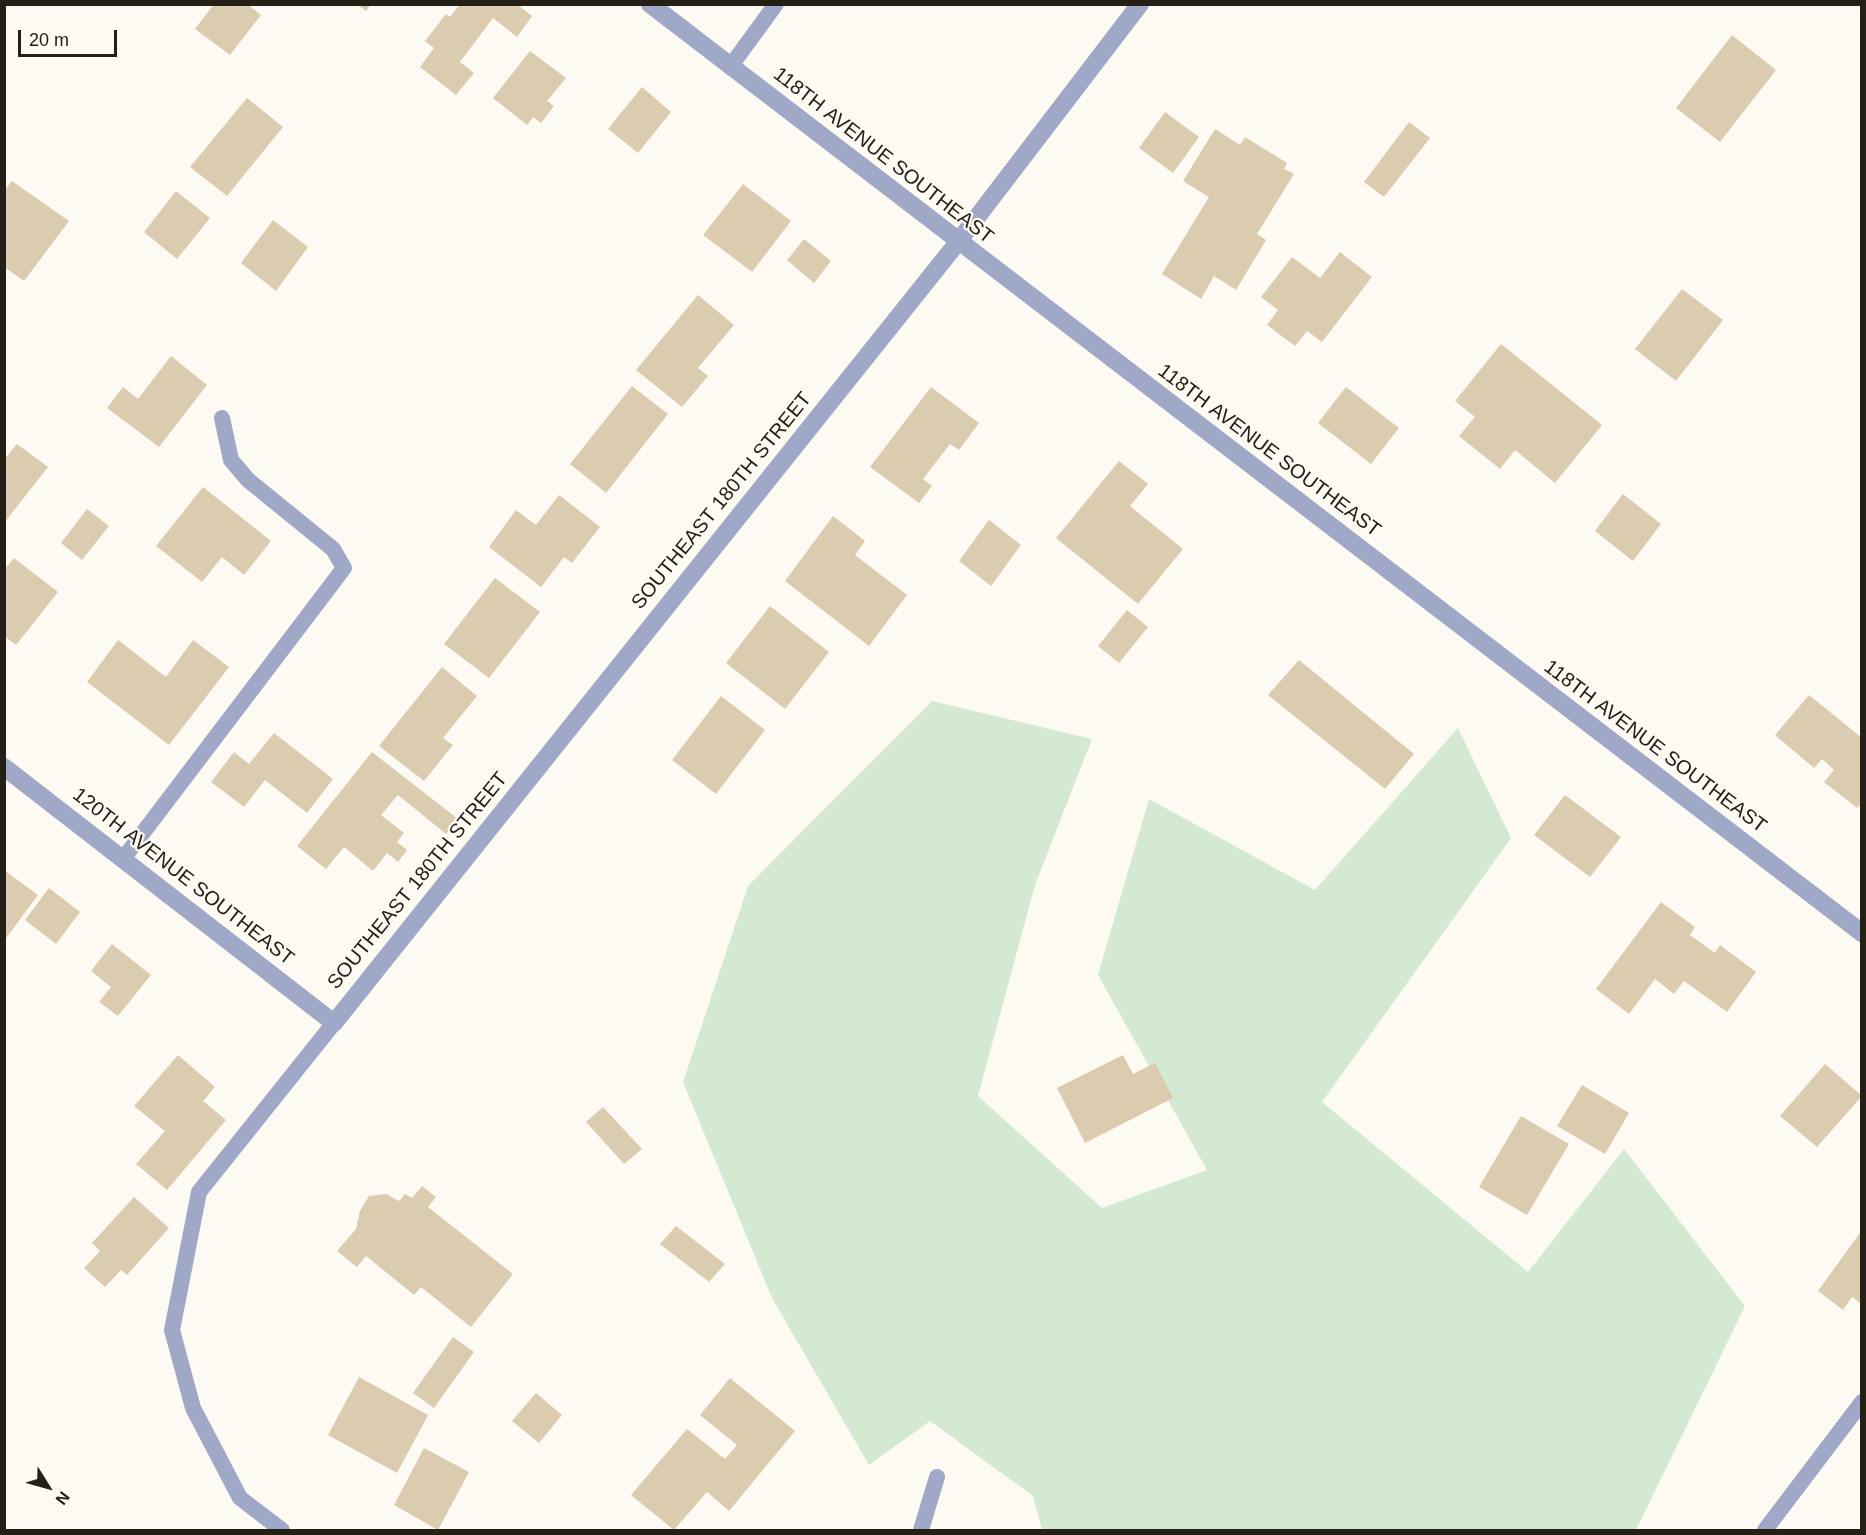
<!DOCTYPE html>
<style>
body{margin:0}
#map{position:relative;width:1866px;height:1535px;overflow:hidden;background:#fdfaf4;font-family:Arial,sans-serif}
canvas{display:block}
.frame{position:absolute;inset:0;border:6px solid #252015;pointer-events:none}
.north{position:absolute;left:18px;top:1457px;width:60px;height:60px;-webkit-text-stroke:4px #fdfaf4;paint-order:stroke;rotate:127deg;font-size:16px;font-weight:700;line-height:24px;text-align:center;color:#252015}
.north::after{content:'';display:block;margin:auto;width:21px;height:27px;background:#252015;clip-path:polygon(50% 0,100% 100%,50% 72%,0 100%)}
.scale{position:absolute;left:18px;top:30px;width:99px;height:27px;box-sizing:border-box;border:3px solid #252015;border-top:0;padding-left:8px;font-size:18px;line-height:21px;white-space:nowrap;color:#252015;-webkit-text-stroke:4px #fdfaf4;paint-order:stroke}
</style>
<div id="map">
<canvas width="1866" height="1535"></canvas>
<div class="frame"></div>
<div class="north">N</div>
<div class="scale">20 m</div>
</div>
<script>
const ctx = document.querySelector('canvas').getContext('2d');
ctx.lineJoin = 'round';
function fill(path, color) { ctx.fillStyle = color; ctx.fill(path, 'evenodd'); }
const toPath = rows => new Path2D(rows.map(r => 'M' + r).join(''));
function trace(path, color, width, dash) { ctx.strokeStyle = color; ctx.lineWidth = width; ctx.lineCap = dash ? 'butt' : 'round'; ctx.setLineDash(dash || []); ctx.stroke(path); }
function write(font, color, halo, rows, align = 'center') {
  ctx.font = font + ' Arial,sans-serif'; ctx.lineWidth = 4.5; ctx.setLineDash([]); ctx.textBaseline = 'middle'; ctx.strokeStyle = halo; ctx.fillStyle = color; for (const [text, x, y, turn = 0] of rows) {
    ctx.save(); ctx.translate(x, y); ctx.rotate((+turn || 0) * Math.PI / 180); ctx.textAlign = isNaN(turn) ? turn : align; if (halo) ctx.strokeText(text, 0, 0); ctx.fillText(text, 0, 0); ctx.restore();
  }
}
const green = toPath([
 [932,701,1092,739,1035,885,978,1096,1102,1208,1207,1170,1098,975,1149,799,1315,890,1458,728,1511,838,1322,1102,1528,1272,1624,1149,1745,1306,1636,1530,1042,1530,1033,1496,930,1421,869,1465,772,1298,683,1082,748,886]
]);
const building = toPath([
 [214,4,247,4,261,15,230,55,195,29],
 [357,4,371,4,366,11],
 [460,4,517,4,532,16,517,37,493,18,460,62,474,73,456,95,420,67,434,48,425,41,446,14,450,17],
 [1732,35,1776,70,1720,142,1676,108],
 [530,51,566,78,547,101,554,106,541,123,533,117,527,125,493,98],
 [642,87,671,112,638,153,608,129],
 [247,98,283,127,227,196,190,167],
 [1165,112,1199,137,1173,173,1139,148],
 [1409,122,1430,138,1384,197,1364,182],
 [1215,129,1240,145,1245,137,1287,163,1284,169,1294,174,1257,234,1266,240,1236,290,1214,276,1201,299,1162,274,1209,197,1183,181],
 [12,181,69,221,24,281,4,267,4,191],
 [743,184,791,221,752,272,703,235],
 [176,191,210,218,177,259,144,232],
 [273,220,308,247,276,291,241,263],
 [804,239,831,261,814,283,787,260],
 [1340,252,1372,277,1322,342,1307,331,1295,346,1267,325,1278,310,1261,297,1292,257,1320,278],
 [1682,289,1723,320,1676,381,1635,349],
 [698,295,734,325,698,368,708,376,682,407,636,370],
 [1501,344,1602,425,1555,483,1515,450,1500,469,1459,436,1475,417,1455,401],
 [171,356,207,385,159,447,107,408,123,387,138,399],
 [632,386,668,414,606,493,570,464],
 [931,387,979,423,959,450,950,444,923,479,932,486,919,503,870,467],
 [1346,387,1399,428,1371,464,1318,423],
 [17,444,48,467,4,523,4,460],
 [1119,461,1148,484,1130,506,1183,549,1138,604,1056,538],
 [203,487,271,541,244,575,222,557,202,582,156,546],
 [1623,494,1661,524,1633,561,1595,531],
 [559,495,600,527,572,563,564,557,541,587,489,547,516,510,536,525],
 [87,509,109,526,82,560,61,543],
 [833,516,865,541,855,555,907,595,869,646,785,581],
 [989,520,1021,545,991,586,959,561],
 [14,558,58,592,16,645,4,636,4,570],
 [495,578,540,612,489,678,444,644],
 [770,606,829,652,785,709,726,663],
 [1127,610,1148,627,1119,663,1098,646],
 [118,640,166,677,193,640,229,667,169,745,87,682],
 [1299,660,1414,754,1385,789,1268,695],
 [442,667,477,696,443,738,453,745,424,781,379,746],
 [1809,695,1862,738,1862,803,1857,808,1824,782,1834,770,1822,759,1814,768,1775,735],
 [721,696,765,730,716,794,672,760],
 [274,733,333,779,307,813,265,780,244,807,211,782,234,752,249,764],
 [372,752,458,819,446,834,398,795,381,815,404,833,397,842,407,850,398,862,387,853,373,871,344,847,326,869,297,846],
 [1565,795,1621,837,1590,877,1534,835],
 [4,870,38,895,4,941],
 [49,888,80,912,56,944,25,920],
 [1661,902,1695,927,1690,935,1715,953,1720,945,1756,972,1727,1012,1684,981,1674,994,1655,979,1629,1014,1596,989],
 [112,944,151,975,118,1016,99,1002,111,987,91,971],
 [178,1055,215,1087,203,1101,226,1120,167,1190,136,1164,165,1131,134,1106],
 [1123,1055,1133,1074,1155,1063,1173,1098,1085,1143,1057,1088],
 [1825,1064,1862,1096,1817,1147,1780,1116],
 [1582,1085,1629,1113,1605,1154,1557,1126],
 [603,1107,642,1149,624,1164,586,1122],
 [1521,1116,1569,1144,1527,1215,1479,1187],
 [422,1186,436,1197,428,1207,513,1274,471,1327,421,1287,414,1295,366,1256,357,1267,337,1251,356,1229,360,1211,369,1196,386,1194,399,1201,405,1194,412,1198],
 [134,1197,169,1228,127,1275,121,1270,105,1287,84,1268,100,1251,92,1243],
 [676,1226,725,1264,709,1282,660,1244],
 [1862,1230,1862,1304,1852,1297,1843,1310,1818,1291],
 [453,1337,474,1352,434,1408,413,1393],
 [359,1377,428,1415,397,1473,328,1435],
 [730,1378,795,1431,729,1511,707,1492,674,1530,631,1495,687,1429,725,1459,737,1445,700,1415],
 [536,1393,562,1415,539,1443,512,1421],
 [424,1448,469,1472,438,1530,394,1505]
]);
const lane = toPath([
 [730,67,776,4],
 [123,859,344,568,333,549,248,480,231,460,222,418],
 [282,1530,240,1498,193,1408,172,1330,199,1192,334,1023],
 [921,1530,937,1477],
 [1765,1530,1862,1402]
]);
const street = toPath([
 [650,4,1862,933],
 [4,767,334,1023,958,242,1140,4]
]);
const streetNames = [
 ["118TH AVENUE SOUTHEAST",883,156,38],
 ["118TH AVENUE SOUTHEAST",1269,451,37],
 ["SOUTHEAST 180TH STREET",722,501,-51],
 ["118TH AVENUE SOUTHEAST",1655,747,37],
 ["120TH AVENUE SOUTHEAST",183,877,38],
 ["SOUTHEAST 180TH STREET",418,881,-51]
];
fill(green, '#d4e9d1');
fill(building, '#dbccb0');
trace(lane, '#a0a8c7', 16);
trace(street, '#a0a8c7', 18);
write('20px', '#252015', '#fdfaf4', streetNames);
</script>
